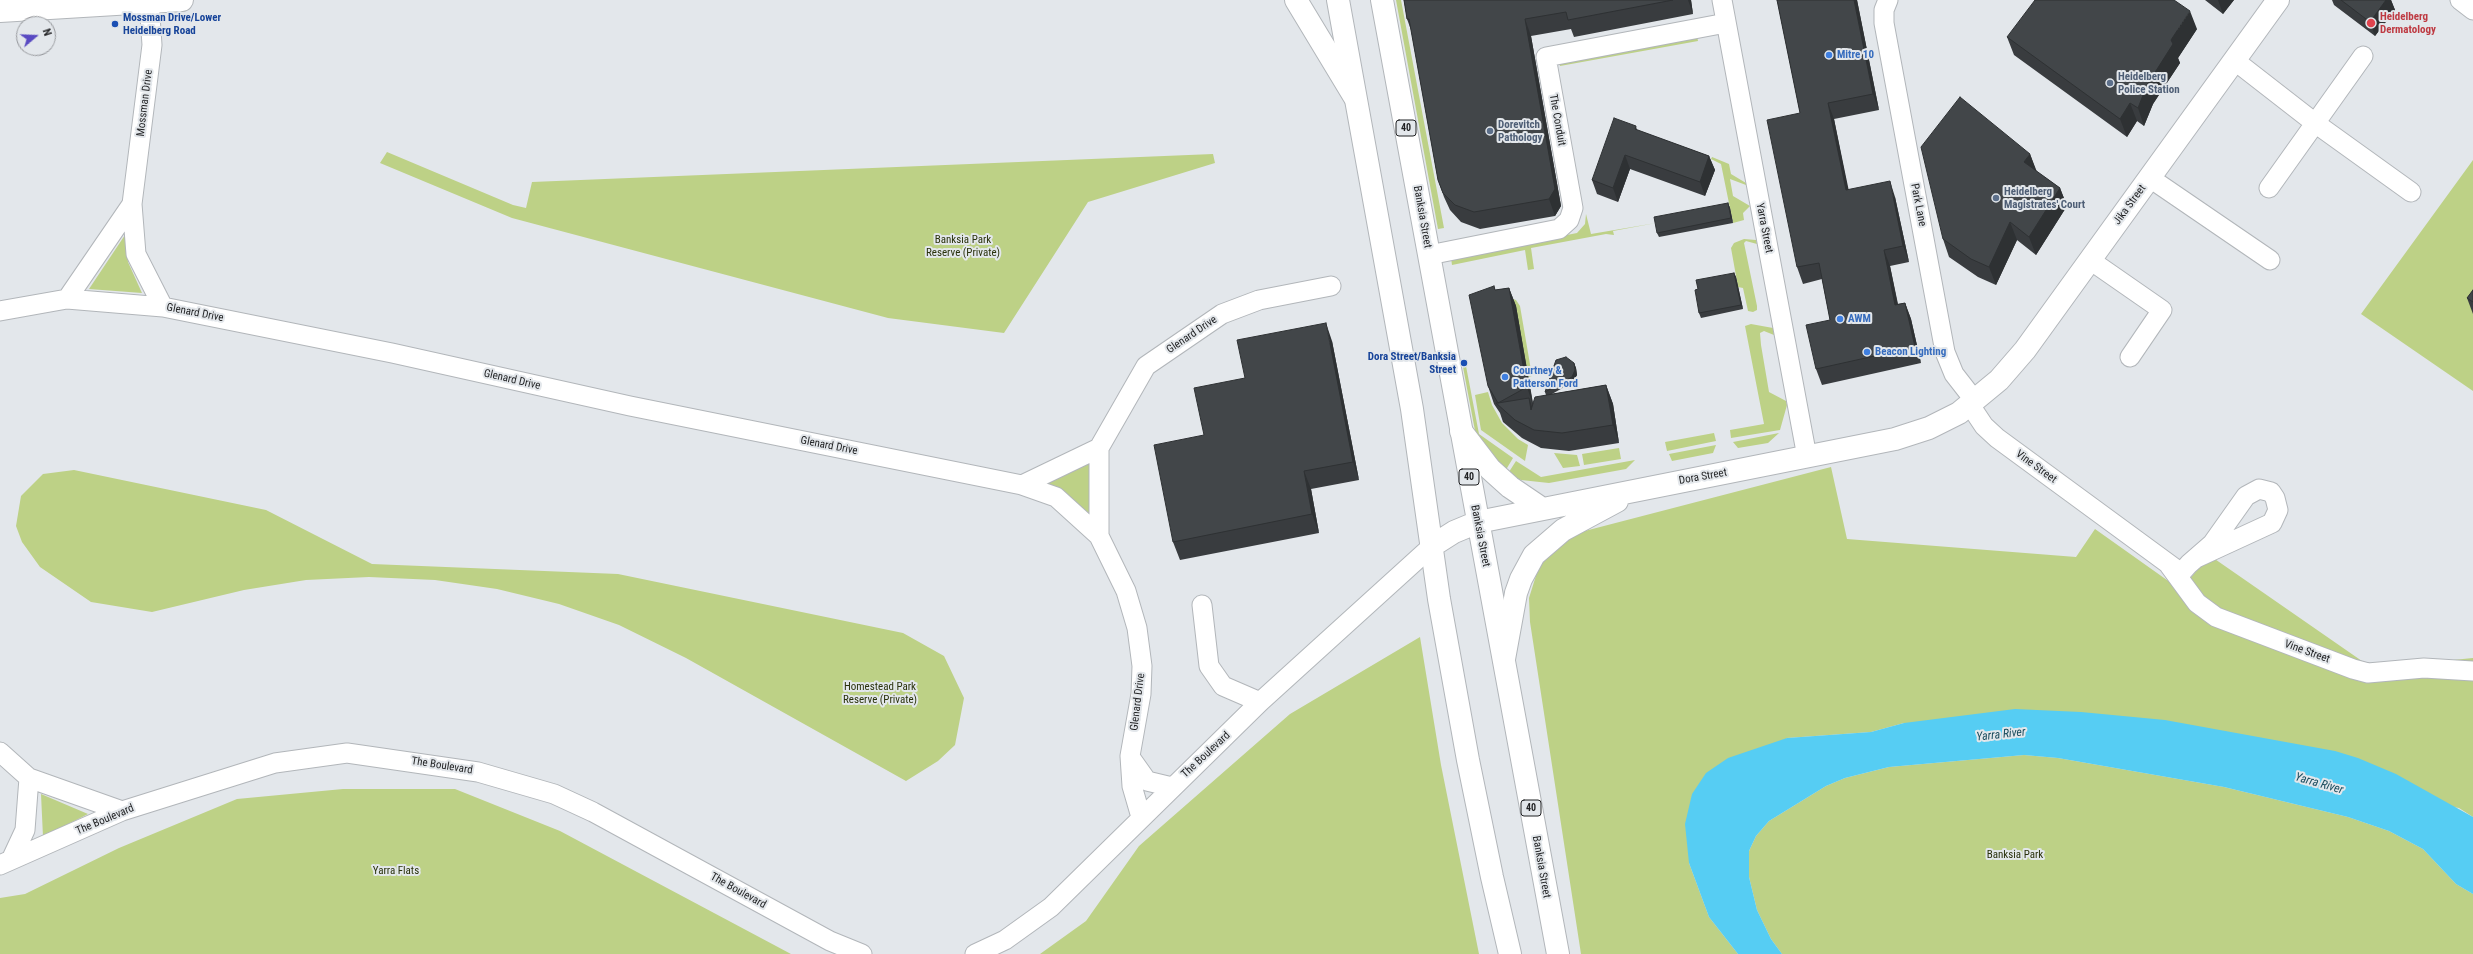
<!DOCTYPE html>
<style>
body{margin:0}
#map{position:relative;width:2473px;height:954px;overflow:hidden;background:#e3e7eb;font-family:"Roboto Condensed",sans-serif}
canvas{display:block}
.north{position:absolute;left:16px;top:16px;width:40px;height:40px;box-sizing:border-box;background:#e3e7eb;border:1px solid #95979b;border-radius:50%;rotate:71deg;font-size:11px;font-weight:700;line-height:16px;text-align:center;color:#1f2022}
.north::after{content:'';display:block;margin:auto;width:14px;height:18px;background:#594ac2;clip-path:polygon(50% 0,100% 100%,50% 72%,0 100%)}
</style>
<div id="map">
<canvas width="2473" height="954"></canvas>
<div class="north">N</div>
</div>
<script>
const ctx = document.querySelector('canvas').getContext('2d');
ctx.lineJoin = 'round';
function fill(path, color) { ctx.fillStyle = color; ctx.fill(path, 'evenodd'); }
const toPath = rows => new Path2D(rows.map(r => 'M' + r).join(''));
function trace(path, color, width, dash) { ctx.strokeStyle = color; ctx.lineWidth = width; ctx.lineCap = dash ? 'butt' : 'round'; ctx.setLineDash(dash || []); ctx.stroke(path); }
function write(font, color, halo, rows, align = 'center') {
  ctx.font = font + ' "Roboto Condensed",sans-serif'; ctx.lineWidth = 4; ctx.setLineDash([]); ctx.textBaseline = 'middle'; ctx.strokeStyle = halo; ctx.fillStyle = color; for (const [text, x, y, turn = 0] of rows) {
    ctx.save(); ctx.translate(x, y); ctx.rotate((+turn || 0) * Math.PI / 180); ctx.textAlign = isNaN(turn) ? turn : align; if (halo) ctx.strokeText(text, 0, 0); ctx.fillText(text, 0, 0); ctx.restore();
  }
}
const green = toPath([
 [1396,0,1401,0,1444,228,1438,229],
 [1697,36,1698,41,1560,66,1559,61],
 [387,152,513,205,526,208,532,182,1213,154,1215,163,1088,202,1004,333,888,318,512,218,380,163],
 [1712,157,1729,164,1731,174,1746,183,1746,185,1730,179,1733,196,1750,206,1743,213,1744,220,1733,223,1721,164,1711,159],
 [2473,160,2473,391,2361,314],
 [1586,214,1591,234,1656,223,1613,231,1614,235,1606,234,1531,248,1534,269,1528,270,1525,250,1452,265,1451,258,1577,233,1585,224],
 [125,235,128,262,142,293,89,289],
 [1744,239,1756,240,1757,244,1746,241,1744,243,1757,306,1757,310,1753,312,1748,311,1743,288,1738,287,1731,248,1734,243],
 [1510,298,1516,300,1520,306,1532,376,1521,379],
 [1751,324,1773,328,1774,335,1764,331,1760,333,1761,345,1769,392,1786,401,1787,405,1780,430,1731,438,1730,430,1764,424,1745,326],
 [1466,366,1479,434,1513,458,1504,473,1476,436,1463,367],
 [1488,392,1492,405,1502,423,1518,439,1528,445,1525,461,1481,430,1475,395],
 [1714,433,1716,441,1667,451,1665,442],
 [1779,433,1768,443,1738,448,1733,442],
 [1716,445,1713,453,1672,461,1669,454],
 [1619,448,1621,459,1584,465,1582,454],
 [1554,453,1577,455,1580,466,1563,468],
 [1094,456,1095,526,1033,484],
 [1635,460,1626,469,1549,483,1521,480,1507,475,1516,461,1541,477],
 [1831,467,1847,539,2076,557,2095,529,2181,590,2209,555,2372,668,2473,658,2473,817,2459,808,1904,723,1871,732,1787,738,1689,863,1709,917,1738,954,1581,954,1530,622,1529,598,1539,566,1546,556,1577,533],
 [74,470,266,510,372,564,618,574,903,633,944,656,964,698,955,745,938,761,906,781,686,658,619,625,559,604,497,589,435,580,369,577,306,580,244,590,152,612,91,602,40,567,22,542,16,526,21,496,43,474],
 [1420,637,1441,765,1479,954,1040,954,1086,921,1139,846,1290,714],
 [2024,755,2058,758,2224,787,2348,817,2389,831,2423,849,2456,884,2473,894,2473,954,1782,954,1771,939,1757,910,1749,877,1749,851,1756,836,1769,821,1826,786,1845,778,1889,767],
 [343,789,455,789,560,831,791,954,0,954,0,898,25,894,119,848,237,799],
 [41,794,88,814,43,837]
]);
const water = toPath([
 [2015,709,2081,712,2165,720,2335,751,2358,758,2396,774,2473,817,2473,894,2456,884,2423,849,2389,831,2348,817,2224,787,2058,758,2024,755,1889,767,1845,778,1826,786,1769,821,1756,836,1749,851,1749,877,1757,910,1771,939,1782,954,1738,954,1709,917,1689,863,1685,824,1692,794,1706,773,1728,758,1787,738,1871,732,1904,723]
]);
const minor = toPath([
 [1722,0,1807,457],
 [1888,0,1884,10,1884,23,1945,352,1954,374,1975,401],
 [2460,0,2473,10],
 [149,1,152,45,132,204,136,254,163,307],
 [2234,60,2315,123,2411,192],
 [2150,178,2270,260],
 [2269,188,2363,56],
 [1429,255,1559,229,1569,220,1573,208,1546,57,1726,23],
 [2090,260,2162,310,2130,357],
 [67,299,132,204],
 [0,311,67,299,163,307,392,353,630,406,1022,485,1056,497,1099,536,1126,591,1137,628,1142,666,1141,694,1130,756,1132,786,1141,817],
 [1970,405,1984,426,1997,438,2181,573,2189,564,2212,544,2246,496,2259,489,2271,492,2275,498,2278,510,2272,523,2196,558],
 [1022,485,1099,448],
 [1099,536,1099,448,1146,366,1222,314,1259,300,1331,286],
 [2169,565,2197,603,2216,617,2353,669,2368,673,2424,668,2473,671],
 [1202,605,1209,666,1223,686,1260,702],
 [0,752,29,778,122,811],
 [1130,757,1147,781,1172,787],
 [11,860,25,830,29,778],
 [0,865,122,811,275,763,347,753,478,772,554,794,593,812,830,941,862,954],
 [975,954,1005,940,1051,907,1260,702,1432,546]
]);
const major = toPath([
 [1296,0,1354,96],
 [0,11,182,0],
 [1461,431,1490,469,1510,487,1541,508],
 [1478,522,1895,439,1929,428,1959,413,1999,380,2025,350,2278,0],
 [1504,659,1516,593,1521,579,1534,555,1563,530,1617,501]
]);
const highway = toPath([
 [1338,0,1412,409,1439,599,1468,760,1492,877,1510,954],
 [1382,0,1558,954],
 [1432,546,1454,532,1478,522]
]);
const wall = toPath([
 [1404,0,1691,0,1693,14,1574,37,1571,29,1531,36,1561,206,1555,216,1480,229,1461,222,1450,210,1444,197,1438,180,1411,30,1407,19],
 [1777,0,1857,0,1879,110,1834,119,1848,190,1895,197,1909,262,1890,266,1898,304,1905,303,1911,319,1921,363,1822,385,1816,369,1830,320,1822,279,1803,284,1797,267,1800,113],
 [2205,0,2234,0,2223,14],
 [2332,0,2391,0,2395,10,2375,36,2334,5],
 [2197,29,2178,58,2180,63,2153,104,2144,126,2137,121,2127,137,2014,55,2007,37],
 [1636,126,1637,130,1709,156,1715,170,1705,196,1630,169,1618,202,1597,194,1592,180],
 [2030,154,2036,171,2060,188,2067,206,2036,255,2017,240,1996,285,1978,277,1949,257,1943,239],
 [1728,203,1730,208,1733,223,1659,237,1657,233],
 [1734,273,1736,277,1743,309,1701,318,1699,313,1698,289],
 [1494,286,1495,290,1509,288,1516,306,1533,403,1546,395,1545,392,1574,363,1576,368,1577,375,1573,382,1552,394,1606,385,1613,404,1619,443,1569,451,1541,448,1522,438,1503,422,1500,413,1494,404,1488,386],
 [2473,290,2473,314,2467,298],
 [1332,341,1359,480,1311,489,1319,533,1180,560,1173,542,1204,435]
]);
const shadedWall = toPath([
 [1688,0,1691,0,1693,14],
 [1854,0,1857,0,1879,110,1873,94],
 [2218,0,2234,0,2223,14],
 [2386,0,2391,0,2395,10,2375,36,2370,22],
 [2190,11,2197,29,2178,58,2180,63,2153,104,2144,126,2138,108,2147,85,2171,40],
 [1525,19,1531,36,1561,206,1555,216,1549,199],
 [1828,103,1834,119,1852,206,1846,190],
 [2130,103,2137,121,2127,137,2120,119],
 [2030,154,2037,172,2024,162],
 [1625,155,1630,169,1618,202,1613,188],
 [1709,156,1715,170,1705,196,1700,182],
 [1890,181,1895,197,1909,262,1903,246],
 [2060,188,2067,206,2036,255,2029,237],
 [1728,203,1730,208,1733,223,1731,218],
 [2010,222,2017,240,1996,285,1989,267],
 [1884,250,1890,266,1901,321,1895,305],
 [1734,273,1736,277,1743,309,1741,305],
 [1509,288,1516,306,1533,405,1527,387],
 [1905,303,1911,319,1921,363,1915,347],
 [1326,323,1332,341,1359,480,1353,462],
 [1574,363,1576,368,1577,375,1573,382,1572,377],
 [1606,385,1613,404,1619,443,1613,425],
 [1529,398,1535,416,1531,410],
 [1304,471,1311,489,1319,533,1312,514]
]);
const building = toPath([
 [1404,0,1673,0,1568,20,1566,12,1525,19,1555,189,1549,199,1474,212,1455,205,1443,193,1438,180,1409,19,1407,19,1404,0],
 [1777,0,1854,0,1873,94,1828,103,1846,190,1890,181,1903,246,1884,250,1895,305,1905,303,1915,347,1816,369,1806,325,1830,320,1819,263,1797,267,1767,120,1800,113,1777,0],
 [2035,0,2174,0,2190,11,2171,40,2173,44,2147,85,2138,108,2130,103,2120,119,2007,37,2035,0],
 [2341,0,2386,0,2370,22,2341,0],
 [1960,97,2030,154,2024,162,2060,188,2029,237,2010,222,1989,267,1971,259,1943,239,1921,147,1960,97],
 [1614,118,1636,126,1635,129,1709,156,1700,182,1625,155,1613,188,1592,180,1614,118],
 [1728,203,1731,218,1657,233,1654,217,1728,203],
 [1734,273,1741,305,1699,313,1695,290,1698,289,1696,280,1734,273],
 [1494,286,1495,290,1509,288,1527,387,1498,403,1529,398,1531,410,1535,397,1606,385,1613,425,1562,433,1534,430,1515,420,1496,403,1498,403,1488,386,1469,295,1494,286],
 [2473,290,2473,302,2467,298,2473,290],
 [1326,323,1353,462,1304,471,1312,514,1173,542,1154,445,1204,435,1194,388,1245,378,1237,340,1326,323],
 [1566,357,1574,363,1575,370,1572,377,1545,392,1556,360,1566,357]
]);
const markers = [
 [2371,23,5,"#e0444e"],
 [115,24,4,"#1a4fb4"],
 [1829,55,4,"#3f7fe0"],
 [2110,83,4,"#5c6f8a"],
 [1490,131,4,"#5c6f8a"],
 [1996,198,4,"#5c6f8a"],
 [1840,319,4,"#3f7fe0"],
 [1867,352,4,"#3f7fe0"],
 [1464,363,4,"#1a4fb4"],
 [1505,377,4,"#3f7fe0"]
];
const shields = [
 [1406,128,20],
 [1469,477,20],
 [1531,808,20]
];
const shieldNames = [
 ["40",1406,128],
 ["40",1469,477],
 ["40",1531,808]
];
const healthNames = [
 ["Heidelberg",2380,17],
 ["Dermatology",2380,30]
];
const transitNames = [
 ["Mossman Drive/Lower",123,18],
 ["Heidelberg Road",123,31],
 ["Dora Street/Banksia",1456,357,"right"],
 ["Street",1456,370,"right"]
];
const shopNames = [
 ["Mitre 10",1837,55],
 ["AWM",1848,319],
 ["Beacon Lighting",1875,352],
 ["Courtney &",1513,371],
 ["Patterson Ford",1513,384]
];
const serviceNames = [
 ["Heidelberg",2118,77],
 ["Police Station",2118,90],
 ["Dorevitch",1498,125],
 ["Pathology",1498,138],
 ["Heidelberg",2004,192],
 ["Magistrates' Court",2004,205]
];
const streetNames = [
 ["Mossman Drive",145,103,-83],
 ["The Conduit",1557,120,80],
 ["Park Lane",1918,205,79],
 ["Jika Street",2130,205,-54],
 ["Banksia Street",1422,217,80],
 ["Yarra Street",1764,228,79],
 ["Glenard Drive",195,313,11],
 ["Glenard Drive",1192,335,-34],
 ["Glenard Drive",512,380,13],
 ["Glenard Drive",829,446,11],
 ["Vine Street",2036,467,36],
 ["Dora Street",1703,477,-10],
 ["Banksia Street",1480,536,79],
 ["Vine Street",2307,652,20],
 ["Glenard Drive",1138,702,-83],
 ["The Boulevard",1206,755,-43],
 ["The Boulevard",442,766,9],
 ["The Boulevard",105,820,-23],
 ["Banksia Street",1541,867,80],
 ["The Boulevard",738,891,29]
];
const parkNames = [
 ["Banksia Park",963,240],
 ["Reserve (Private)",963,253],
 ["Homestead Park",880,687],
 ["Reserve (Private)",880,700],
 ["Banksia Park",2015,855],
 ["Yarra Flats",396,871]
];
const waterNames = [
 ["Yarra River",2001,735,-6],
 ["Yarra River",2319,784,16]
];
fill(green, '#bdd186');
fill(water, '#56cdf3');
trace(minor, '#b2b6ba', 21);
trace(major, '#b2b6ba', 24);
trace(highway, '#b2b6ba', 24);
trace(minor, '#fff', 19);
trace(major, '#fff', 22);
trace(highway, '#fff', 22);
fill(wall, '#393c3f');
fill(shadedWall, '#2e3133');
fill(building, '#424649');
trace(building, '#2e3133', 1);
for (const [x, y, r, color] of markers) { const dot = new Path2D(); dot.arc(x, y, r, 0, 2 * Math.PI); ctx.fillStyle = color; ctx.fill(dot); trace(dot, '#e3e7eb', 1.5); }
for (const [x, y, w] of shields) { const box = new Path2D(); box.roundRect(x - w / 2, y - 8, w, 16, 3); ctx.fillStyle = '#e3e7eb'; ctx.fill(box); trace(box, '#1f2022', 1); }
write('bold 10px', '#1f2022', null, shieldNames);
write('bold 11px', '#be3a42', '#e3e7eb', healthNames, 'left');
write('bold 11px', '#164399', '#e3e7eb', transitNames, 'left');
write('bold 11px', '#366cbe', '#e3e7eb', shopNames, 'left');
write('bold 11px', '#4e5e75', '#e3e7eb', serviceNames, 'left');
write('11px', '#1f2022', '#e3e7eb', streetNames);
write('11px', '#29310b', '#e3e7eb', parkNames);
write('italic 12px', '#1b4d5e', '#e3e7eb', waterNames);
</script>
